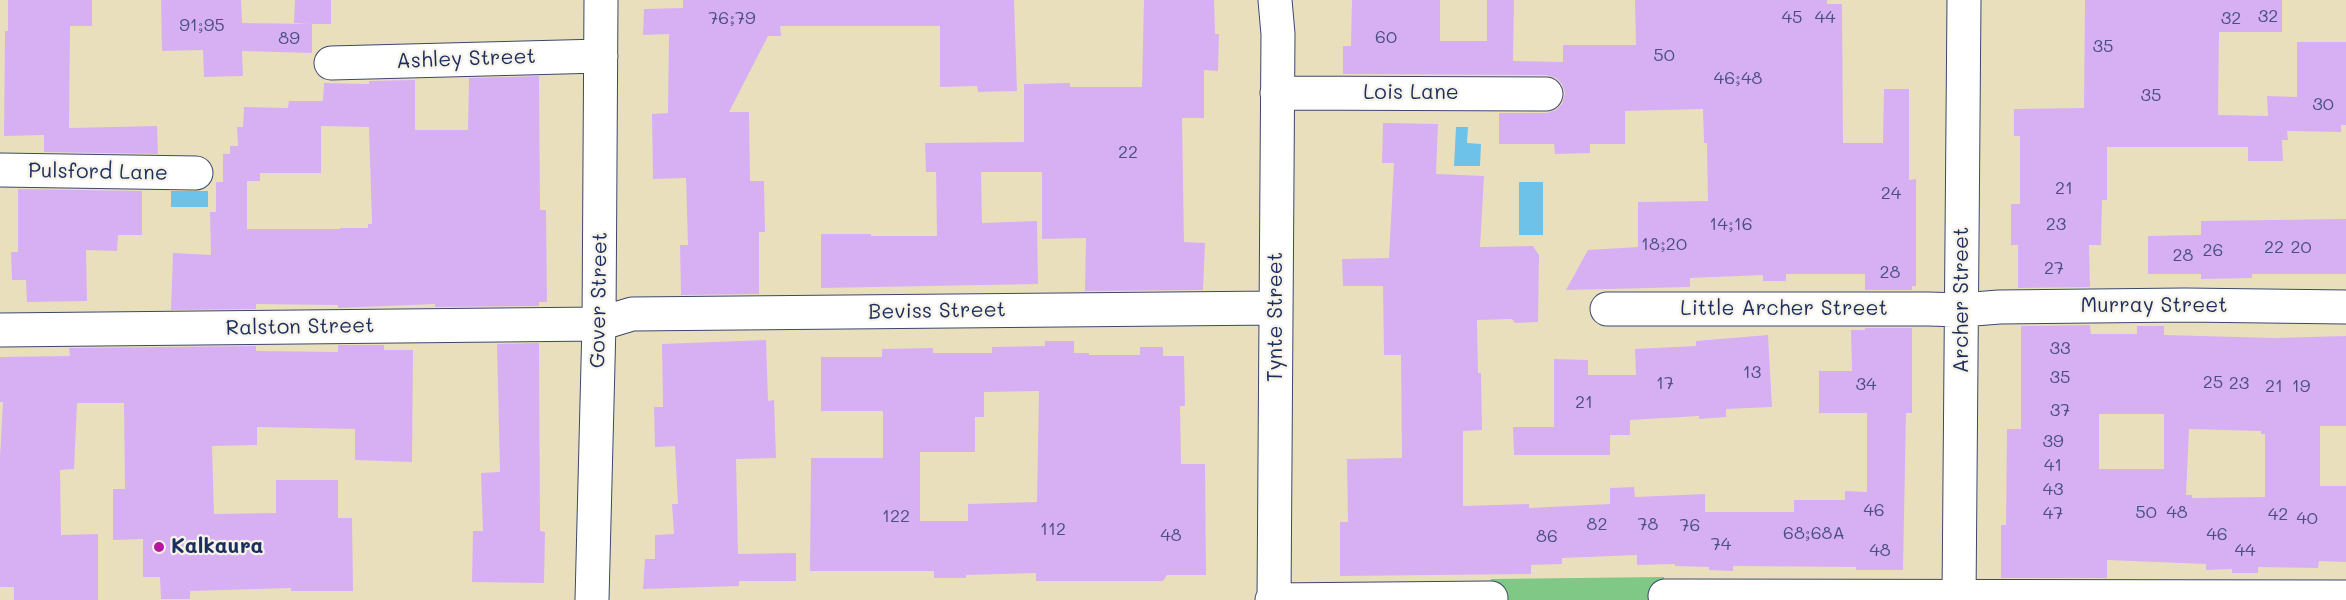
<!DOCTYPE html>
<style>
body{margin:0}
canvas{display:block;background:#eadfbc}
</style>
<canvas width="2346" height="600"></canvas>
<script>
const ctx = document.querySelector('canvas').getContext('2d');
ctx.lineJoin = 'round';
function fill(path, color) { ctx.fillStyle = color; ctx.fill(path, 'evenodd'); }
const toPath = rows => new Path2D(rows.map(r => 'M' + r).join(''));
function trace(path, color, width, dash) { ctx.strokeStyle = color; ctx.lineWidth = width; ctx.lineCap = dash ? 'butt' : 'round'; ctx.setLineDash(dash || []); ctx.stroke(path); }
function write(font, color, halo, rows, align = 'center') {
  ctx.font = font + ' Mali,sans-serif'; ctx.lineWidth = 4.5; ctx.setLineDash([]); ctx.textBaseline = 'middle'; ctx.strokeStyle = halo; ctx.fillStyle = color; for (const [text, x, y, turn = 0] of rows) {
    ctx.save(); ctx.translate(x, y); ctx.rotate((+turn || 0) * Math.PI / 180); ctx.textAlign = isNaN(turn) ? turn : align; if (halo) ctx.strokeText(text, 0, 0); ctx.fillText(text, 0, 0); ctx.restore();
  }
}
const green = toPath([
 [1664,577,1664,600,1491,600,1491,579]
]);
const water = toPath([
 [1456,127,1468,127,1467,143,1481,144,1480,166,1454,166],
 [1519,182,1543,182,1543,235,1519,235],
 [171,191,208,191,208,207,171,207]
]);
const building = toPath([
 [8,0,92,0,92,26,70,26,69,128,157,126,158,154,44,152,44,135,4,136,5,31,8,31],
 [161,0,241,0,242,23,309,24,294,23,295,0,331,0,331,24,312,24,312,53,242,51,243,76,204,77,203,50,162,51],
 [683,0,1014,0,1017,91,978,92,977,86,940,87,940,26,780,26,781,36,768,36,729,112,749,112,750,181,764,181,765,232,759,232,759,294,681,295,680,245,688,245,686,178,653,179,652,114,668,113,669,34,643,35,644,9,683,8],
 [1144,0,1214,0,1215,34,1219,34,1218,71,1204,70,1204,118,1182,118,1184,242,1205,243,1203,290,1085,291,1086,238,1042,239,1042,172,981,172,982,223,1037,221,1038,284,821,288,821,234,871,234,871,236,937,236,936,172,926,172,925,143,1024,142,1024,84,1070,83,1070,87,1142,87],
 [1352,0,1440,0,1440,41,1487,41,1487,0,1514,0,1513,61,1563,62,1563,45,1636,45,1635,0,1827,0,1827,4,1842,4,1843,143,1883,143,1884,89,1909,89,1909,180,1916,179,1916,286,1912,286,1912,290,1865,290,1865,274,1786,274,1786,281,1763,281,1763,275,1690,278,1690,287,1566,290,1588,250,1638,247,1638,202,1708,201,1707,143,1704,143,1703,109,1625,111,1625,144,1590,144,1590,153,1555,154,1554,144,1499,144,1499,113,1547,113,1556,110,1562,104,1565,93,1562,84,1556,78,1546,75,1343,74,1343,46,1351,46],
 [2085,0,2282,0,2282,32,2219,32,2218,115,2268,116,2267,96,2297,97,2297,42,2346,42,2346,125,2341,125,2341,132,2287,131,2288,140,2282,140,2283,161,2248,161,2248,147,2107,147,2107,200,2102,200,2101,245,2089,245,2090,287,2018,288,2018,245,2011,245,2011,204,2020,204,2020,136,2014,136,2014,109,2084,108],
 [539,76,540,210,546,210,547,302,539,302,539,306,435,307,435,304,338,308,338,305,256,304,256,309,171,310,173,253,211,255,210,212,216,212,216,182,223,182,223,154,230,154,230,146,238,146,237,127,243,127,244,107,288,108,289,101,323,101,324,83,369,84,369,81,415,80,415,130,468,130,469,78],
 [321,126,369,127,372,224,368,224,368,228,340,228,340,229,247,229,247,181,260,181,260,173,321,173],
 [1383,123,1438,124,1436,174,1484,176,1480,247,1533,246,1539,255,1538,322,1515,323,1512,319,1477,320,1478,373,1481,373,1482,430,1463,431,1463,506,1529,504,1529,508,1610,504,1610,488,1634,487,1635,497,1705,494,1705,512,1794,512,1794,500,1845,500,1845,491,1867,492,1867,413,1819,413,1819,371,1852,371,1851,330,1865,330,1865,328,1912,328,1912,413,1906,413,1903,570,1856,570,1856,567,1733,566,1733,571,1709,570,1709,567,1675,566,1675,564,1637,565,1637,555,1562,558,1562,564,1531,565,1531,574,1340,576,1340,522,1348,522,1347,459,1402,458,1401,355,1384,355,1383,286,1343,286,1342,259,1389,258,1394,163,1382,163],
 [18,189,142,191,142,235,118,235,117,251,86,250,87,301,27,302,26,280,12,280,11,252,18,252],
 [2346,219,2346,274,2252,274,2252,278,2201,279,2201,274,2148,274,2148,236,2201,235,2201,221],
 [2090,325,2091,334,2137,334,2137,326,2164,326,2164,335,2275,338,2346,336,2346,426,2320,426,2320,486,2346,486,2346,562,2319,561,2318,568,2258,567,2258,573,2232,573,2232,569,2206,570,2206,564,2107,560,2107,578,2001,578,2001,525,2006,525,2007,429,2021,429,2021,326],
 [2099,414,2164,414,2164,469,2099,469],
 [2189,429,2261,431,2261,434,2265,434,2265,497,2192,498,2192,495,2186,495],
 [1768,335,1772,407,1726,409,1726,417,1699,419,1699,416,1630,420,1630,435,1610,435,1610,455,1514,455,1513,427,1554,427,1554,359,1588,360,1588,375,1636,375,1635,349,1696,346,1696,341],
 [766,340,768,401,774,400,776,458,736,459,738,554,796,553,796,581,739,581,739,586,643,589,645,559,655,559,655,535,674,534,672,504,678,504,675,446,655,447,654,407,663,407,662,344],
 [1045,341,1074,341,1074,353,1089,353,1089,355,1140,355,1140,347,1163,347,1163,356,1184,356,1185,406,1180,406,1181,464,1205,464,1206,575,1167,575,1163,581,1036,581,1036,573,966,575,966,578,934,578,934,571,810,571,811,458,883,458,883,411,821,411,821,357,882,357,882,349,933,348,933,353,992,353,992,347,1045,346],
 [1039,391,1037,502,968,504,968,521,920,521,920,452,975,452,975,417,984,417,984,392],
 [539,343,540,531,545,532,544,583,472,582,473,531,483,531,481,473,500,472,497,344],
 [338,345,384,345,384,350,413,350,412,462,355,460,355,429,257,427,257,445,212,446,214,514,276,513,276,480,338,480,338,518,352,518,353,591,291,591,291,588,190,591,190,599,161,599,160,577,143,577,143,539,113,540,113,489,125,489,124,403,77,403,74,469,60,470,61,535,98,534,98,600,14,600,14,587,0,587,0,458,3,402,0,402,0,357,70,356,69,348,256,346,256,351,338,352]
]);
const minor = toPath([
 [331,63,601,56],
 [1277,93,1546,94],
 [0,170,196,173],
 [1607,309,1928,309,1962,310,1999,307,2185,305,2346,307],
 [0,330,599,324,632,314,1276,308],
 [1665,596,2346,597],
 [592,600,599,324,601,0],
 [1272,600,1491,598],
 [1274,600,1278,34,1275,0],
 [1959,600,1964,0]
]);
const markers = [
 [159,547,6,"#b5179e"]
];
const numberNames = [
 ["32",2268,16],
 ["45",1792,17],
 ["44",1825,17],
 ["76;79",732,18],
 ["32",2231,18],
 ["91;95",202,25],
 ["60",1386,37],
 ["89",289,38],
 ["35",2103,46],
 ["50",1664,55],
 ["46;48",1738,78],
 ["35",2151,95],
 ["30",2323,104],
 ["22",1128,152],
 ["21",2064,188],
 ["24",1891,193],
 ["14;16",1731,224],
 ["23",2056,224],
 ["18;20",1664,244],
 ["22",2274,247],
 ["20",2301,247],
 ["26",2213,250],
 ["28",2183,255],
 ["27",2054,268],
 ["28",1890,272],
 ["33",2060,348],
 ["13",1752,372],
 ["35",2060,377],
 ["25",2213,382],
 ["17",1665,383],
 ["23",2239,383],
 ["34",1866,384],
 ["21",2274,386],
 ["19",2301,386],
 ["21",1584,402],
 ["37",2060,410],
 ["39",2053,441],
 ["41",2053,465],
 ["43",2053,489],
 ["46",1874,510],
 ["50",2146,512],
 ["48",2177,512],
 ["47",2053,513],
 ["42",2278,514],
 ["122",896,516],
 ["40",2307,518],
 ["82",1597,524],
 ["78",1648,524],
 ["76",1690,525],
 ["112",1053,529],
 ["68;68A",1814,533],
 ["46",2217,534],
 ["48",1171,535],
 ["86",1547,536],
 ["74",1721,544],
 ["48",1880,550],
 ["44",2245,550]
];
const streetNames = [
 ["Ashley Street",466,59,-2],
 ["Lois Lane",1411,93],
 ["Pulsford Lane",98,172,1],
 ["Gover Street",599,300,-89],
 ["Archer Street",1962,300,-90],
 ["Murray Street",2154,306],
 ["Little Archer Street",1784,309],
 ["Beviss Street",937,311,-1],
 ["Tynte Street",1276,317,-90],
 ["Ralston Street",300,327,-1]
];
const poiNames = [
 ["Kalkaura",171,547]
];
fill(green, '#7fc885');
fill(water, '#6dc2e9');
fill(building, '#d7b0f3');
trace(minor, '#3a496c', 35);
trace(minor, '#fff', 33);
for (const [x, y, r, color] of markers) { const dot = new Path2D(); dot.arc(x, y, r, 0, 2 * Math.PI); ctx.fillStyle = color; ctx.fill(dot); trace(dot, '#f7f3e8', 2); }
write('18px', '#4a4f83', null, numberNames);
write('21px', '#1b2f5e', '#f7f3e8', streetNames);
write('bold 21px', '#1b2f5e', '#f7f3e8', poiNames, 'left');
</script>
